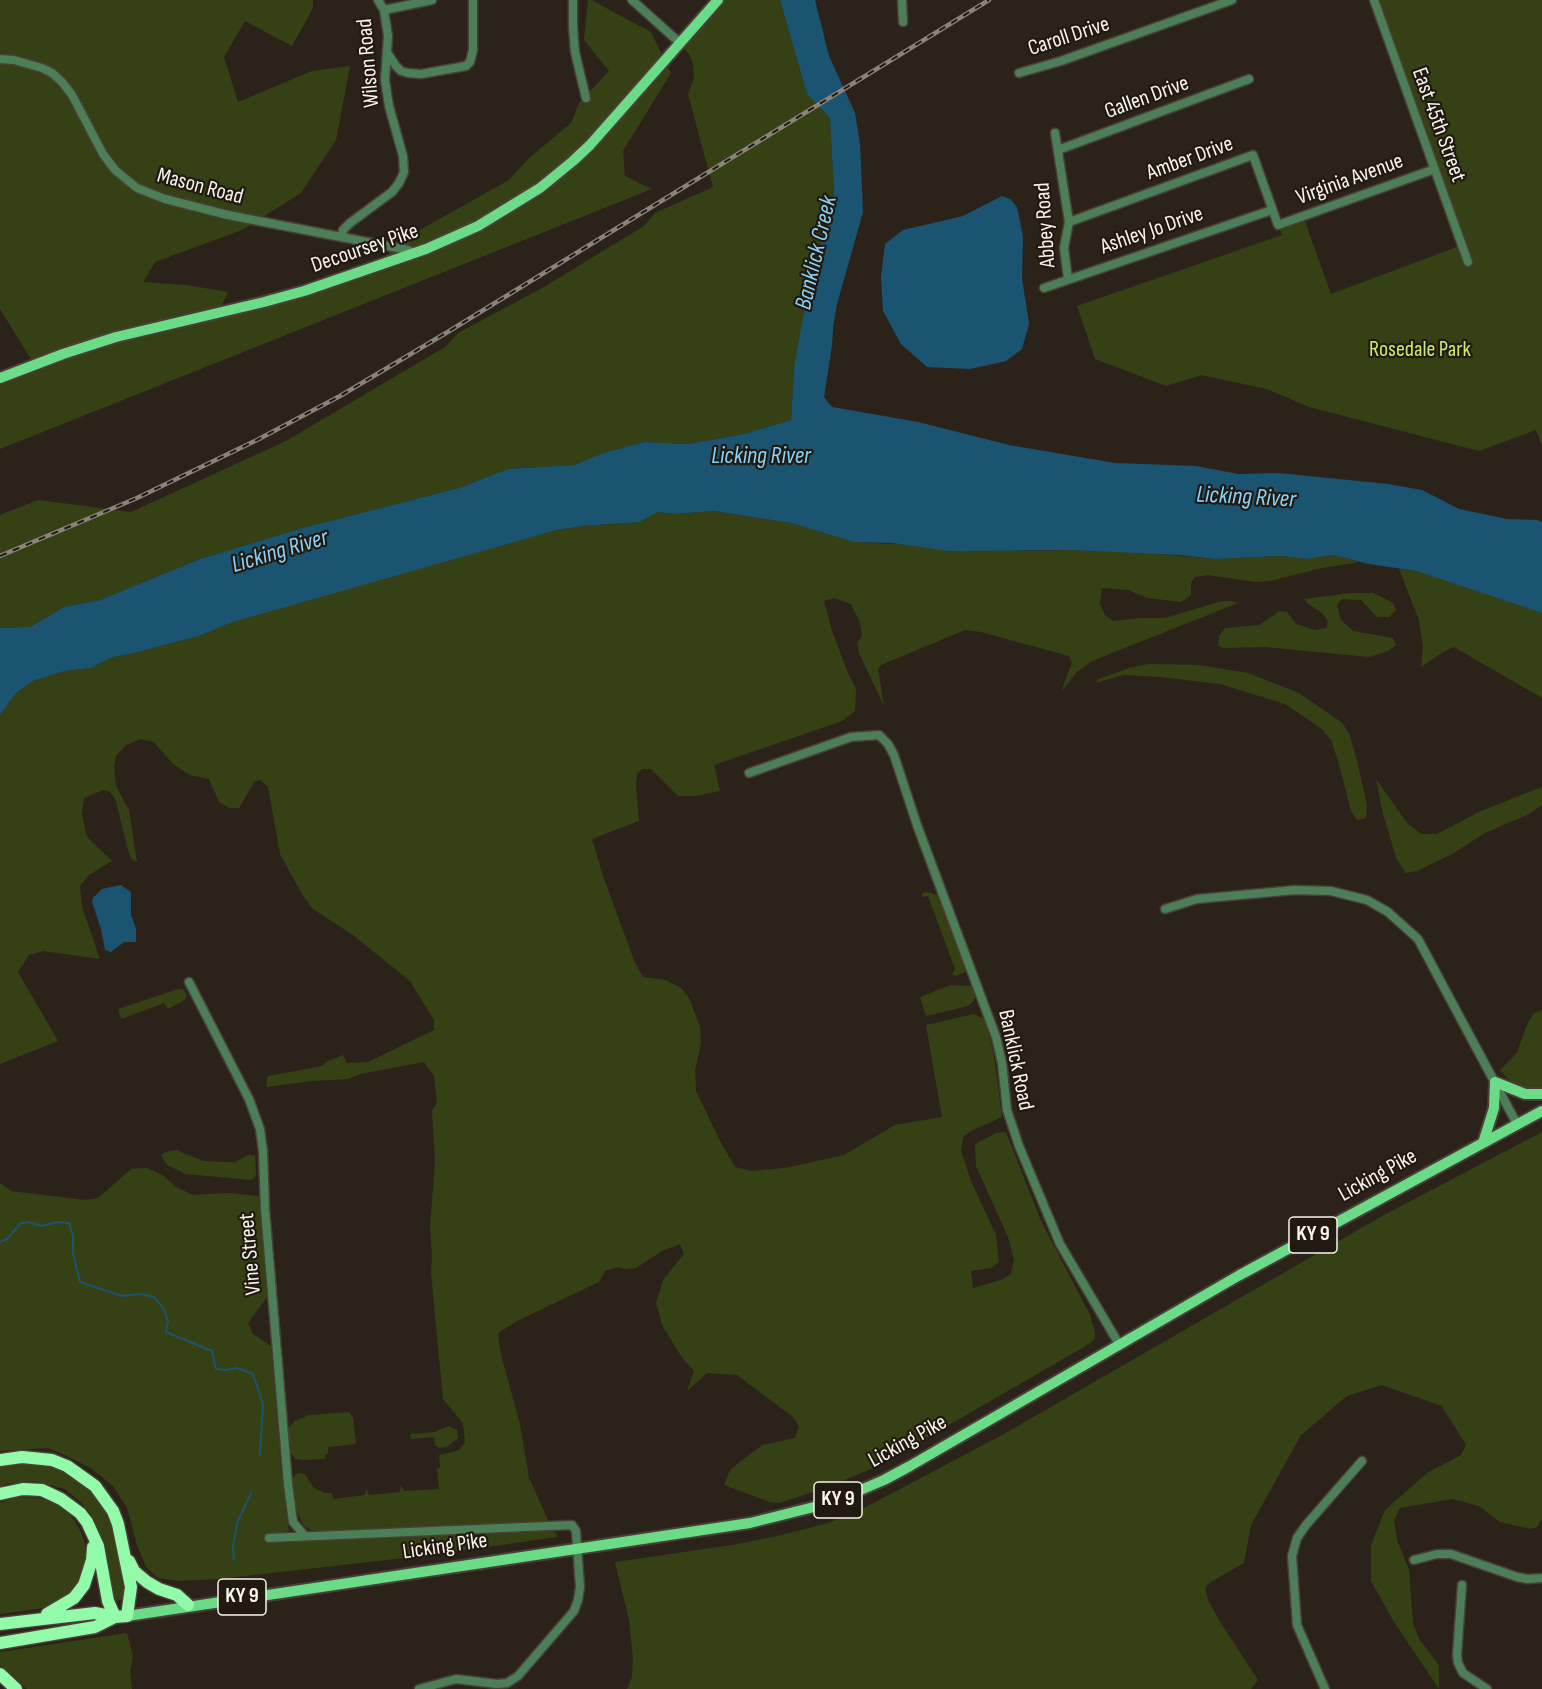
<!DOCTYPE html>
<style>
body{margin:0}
canvas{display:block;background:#2b231a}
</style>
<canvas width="1542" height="1689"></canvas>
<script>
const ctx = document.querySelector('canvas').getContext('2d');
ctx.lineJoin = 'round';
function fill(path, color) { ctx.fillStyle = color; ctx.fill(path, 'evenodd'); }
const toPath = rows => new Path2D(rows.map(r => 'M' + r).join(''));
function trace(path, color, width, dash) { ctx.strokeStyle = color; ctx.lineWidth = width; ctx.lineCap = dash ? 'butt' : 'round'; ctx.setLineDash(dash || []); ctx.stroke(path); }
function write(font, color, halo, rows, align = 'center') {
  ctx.font = font + ' "Sofia Sans Condensed",sans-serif'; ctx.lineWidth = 4.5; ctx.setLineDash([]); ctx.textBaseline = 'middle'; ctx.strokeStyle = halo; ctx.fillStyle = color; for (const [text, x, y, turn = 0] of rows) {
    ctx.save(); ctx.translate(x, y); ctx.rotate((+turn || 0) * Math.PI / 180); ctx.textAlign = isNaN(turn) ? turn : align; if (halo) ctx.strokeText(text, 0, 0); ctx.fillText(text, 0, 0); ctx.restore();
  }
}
const green = toPath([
 [0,0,313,0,313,8,292,46,245,21,224,57,238,102,312,71,350,66,336,140,301,193,242,230,155,262,143,282,186,285,228,292,218,313,369,269,420,230,509,180,529,158,571,123,579,103,609,71,584,40,588,0,591,0,651,32,671,73,623,151,625,176,652,189,0,449,0,378,34,364,0,309],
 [718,0,780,0,807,94,830,118,834,194,794,368,791,420,744,434,689,444,644,442,603,453,574,465,508,469,459,488,299,529,200,559,100,600,64,607,30,627,0,628,0,515,38,500,131,512,286,441,445,347,458,333,544,287,644,226,655,213,713,187,688,94,694,78,693,64,689,54,680,43],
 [1374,0,1542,0,1542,446,1536,430,1479,451,1309,407,1267,389,1201,375,1166,386,1095,359,1077,306,1282,235,1278,225,1303,216,1331,294,1462,245],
 [714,511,791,523,854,542,1030,551,1072,550,1133,552,1215,559,1280,556,1307,559,1333,555,1360,562,1322,568,1270,581,1255,582,1208,575,1195,577,1191,583,1191,595,1181,602,1148,598,1128,590,1102,588,1100,604,1105,615,1113,621,1140,618,1165,618,1222,601,1232,601,1238,603,1092,661,1077,672,1061,692,1072,662,1069,656,981,632,965,630,881,665,878,669,884,706,859,653,857,643,862,636,860,622,851,604,834,598,824,601,832,631,848,673,856,689,855,711,842,721,714,765,720,791,696,796,678,796,651,769,642,769,637,774,636,785,639,821,592,839,604,879,635,963,643,977,666,980,681,988,689,998,700,1027,701,1043,695,1070,696,1091,720,1141,735,1167,752,1171,785,1168,844,1155,895,1125,942,1117,926,1025,974,1014,986,1020,994,1055,1002,1117,971,1131,963,1137,961,1151,971,1181,996,1235,999,1262,991,1268,971,1271,973,1288,1001,1280,1011,1274,1014,1260,1008,1237,976,1166,975,1144,996,1133,1006,1132,1041,1221,1090,1315,1095,1332,1095,1339,1089,1344,878,1466,826,1488,779,1503,770,1502,724,1485,730,1470,746,1457,763,1445,795,1438,799,1426,793,1417,737,1375,707,1373,687,1391,694,1371,683,1359,663,1327,656,1303,663,1280,684,1254,680,1244,662,1251,636,1268,625,1269,618,1267,605,1271,599,1282,519,1320,498,1333,500,1351,520,1424,529,1478,549,1522,325,1532,311,1530,304,1526,296,1510,292,1480,295,1475,299,1473,305,1474,313,1487,324,1493,332,1493,333,1499,365,1495,366,1488,369,1495,400,1492,401,1485,404,1491,439,1489,437,1468,440,1468,439,1455,454,1452,460,1449,465,1442,463,1423,443,1399,431,1273,432,1257,430,1226,435,1163,432,1111,437,1102,434,1076,424,1062,360,1074,348,1079,312,1081,266,1087,267,1080,268,1076,322,1066,328,1061,343,1055,347,1063,368,1062,434,1030,434,1020,410,981,353,935,313,909,303,896,280,854,268,787,260,780,254,782,239,808,229,808,219,802,209,779,190,775,173,764,154,742,141,739,126,745,116,756,114,767,116,786,129,810,137,862,132,860,128,850,116,801,110,792,103,790,84,798,82,815,87,837,112,861,89,875,80,886,82,907,100,959,44,951,29,955,18,972,58,1041,0,1064,0,715,16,693,35,680,65,671,91,668,113,657,130,654,199,636,233,622,390,576,557,530,583,526,640,522,658,512,674,514],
 [1399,569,1416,571,1542,613,1542,698,1454,647,1443,652,1421,667,1423,646,1419,620],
 [1351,593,1373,593,1392,602,1396,610,1389,617,1377,617,1361,600,1342,599,1337,605,1341,620,1353,631,1393,638,1396,645,1388,651,1369,657,1265,647,1222,648,1218,645,1219,636,1225,628,1259,625,1280,611,1287,612,1296,624,1315,630,1326,628,1328,621,1322,613,1307,603,1304,599],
 [1148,664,1198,665,1248,673,1299,693,1341,722,1349,733,1357,761,1367,806,1366,818,1357,820,1351,811,1339,764,1331,740,1322,729,1285,704,1220,684,1161,677,1124,675,1094,683,1099,679,1129,668],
 [1376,779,1407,823,1421,834,1437,834,1481,811,1542,787,1542,805,1529,814,1485,833,1452,854,1417,871,1406,873,1397,860,1383,814],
 [926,892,938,895,965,967,965,972,956,976,952,974,955,969,928,896,922,897,922,893],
 [951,985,972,986,975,993,974,1001,968,1006,926,1016,920,997],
 [178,989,183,989,187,995,185,1000,168,1009,164,1003,121,1019,118,1009],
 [1542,1010,1542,1089,1530,1092,1514,1085,1500,1070,1517,1053,1526,1027,1533,1014],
 [1542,1132,1542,1519,1537,1527,1531,1529,1500,1522,1479,1506,1452,1499,1400,1508,1394,1521,1397,1540,1409,1570,1413,1623,1419,1639,1439,1665,1439,1689,1394,1622,1371,1581,1371,1545,1385,1510,1427,1473,1461,1455,1466,1445,1442,1406,1382,1385,1347,1396,1301,1435,1251,1525,1244,1563,1209,1583,1205,1588,1208,1600,1222,1625,1258,1680,1251,1689,627,1689,632,1677,633,1658,629,1620,615,1562,732,1545,782,1535,828,1523,866,1507,1004,1434,1384,1215],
 [176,1150,204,1161,221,1162,235,1162,248,1155,255,1155,256,1176,251,1180,186,1174,167,1165,161,1155,166,1152],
 [147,1168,164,1176,176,1187,193,1195,228,1193,259,1196,267,1297,248,1323,253,1334,271,1346,281,1468,289,1531,268,1534,269,1543,553,1531,557,1534,557,1537,431,1555,218,1579,179,1581,158,1578,146,1567,137,1545,127,1508,113,1486,92,1469,67,1456,48,1448,0,1451,0,1183,11,1191,85,1200,98,1198,131,1169],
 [349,1412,353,1418,356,1444,328,1447,328,1454,325,1455,326,1459,302,1460,296,1459,290,1453,288,1428,295,1421,309,1415],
 [449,1426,457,1430,458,1438,447,1447,439,1448,435,1445,434,1437,411,1439,410,1434,435,1432],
 [26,1462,46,1465,69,1473,86,1485,101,1500,111,1518,127,1595,124,1599,115,1601,111,1598,98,1530,90,1513,81,1502,65,1489,35,1481,5,1484,0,1487,0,1465],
 [28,1497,44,1499,58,1505,71,1516,80,1530,85,1543,87,1554,86,1569,73,1593,50,1607,0,1614,0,1503,13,1498],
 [127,1633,133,1657,130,1671,132,1689,27,1689,0,1665,0,1652]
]);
const water = toPath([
 [780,0,815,0,829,56,855,113,860,144,863,212,837,304,833,328,832,345,824,397,832,407,918,422,1009,445,1115,463,1196,466,1238,474,1279,473,1388,484,1422,490,1459,509,1507,519,1537,520,1542,522,1542,613,1416,571,1369,564,1333,555,1307,559,1280,556,1215,559,1179,555,1072,550,949,551,892,543,854,542,791,523,714,511,674,514,658,512,640,522,583,526,557,530,233,622,199,636,130,654,113,657,91,668,65,671,35,680,16,693,0,715,0,628,30,627,64,607,100,600,200,559,299,529,459,488,508,469,574,465,603,453,644,442,689,444,744,434,791,420,794,368,806,301,834,194,830,118,807,94],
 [1002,196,1010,199,1017,207,1023,237,1022,278,1029,324,1022,349,1006,361,970,369,927,367,901,344,883,311,881,277,885,244,903,230,963,216],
 [121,885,131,892,131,915,136,929,136,942,124,942,111,952,105,950,101,929,92,902,93,898,102,889]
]);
const stream = toPath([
 [0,1242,7,1239,21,1223,28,1222,42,1226,57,1222,69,1223,73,1236,73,1253,80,1282,122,1296,140,1294,154,1297,164,1309,168,1321,166,1332,212,1351,216,1369,226,1370,237,1368,253,1374,263,1404,260,1455],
 [234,1560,233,1546,237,1523,251,1493]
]);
const minor = toPath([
 [573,0,573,27,575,52,586,98],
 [632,0,680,43],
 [902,0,903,22],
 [1374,0,1468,262],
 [384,10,432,0],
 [388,54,396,66,401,71,408,73,421,74,466,66,470,62,473,50,473,0],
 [0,59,14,60,42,68,52,73,62,82,72,95,103,154,115,170,137,188,165,199,228,215,408,250,413,253],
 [1019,73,1061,61,1232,0],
 [1055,133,1069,222,1064,248,1068,279],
 [1058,150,1249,79],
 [1069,222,1253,155,1278,225,1435,169],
 [342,237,343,230,350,223,392,192,399,183,404,172,403,156,389,106,385,80,388,36,384,10,378,0],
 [1044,288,1272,210],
 [749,773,851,737,879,735,888,744,894,755,917,825,996,1037,1002,1063,1007,1110,1019,1146,1060,1244,1119,1344],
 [1165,909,1197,899,1295,890,1331,891,1367,900,1388,912,1418,939,1517,1124],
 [189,982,249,1099,260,1129,263,1151,265,1209,288,1484,293,1522,304,1535],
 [269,1538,572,1525,576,1531,580,1587,578,1600,574,1611,518,1676,507,1683,497,1684,456,1679,419,1689],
 [1414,1560,1437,1554,1451,1554,1517,1577,1528,1579,1542,1578],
 [1462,1585,1457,1655,1458,1663,1463,1673,1487,1689],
 [1325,1689,1297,1625,1292,1556,1297,1538,1306,1525,1362,1461]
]);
const major = toPath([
 [0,378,63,354,116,337,264,302,304,291,426,249,478,226,540,188,573,161,590,145,718,0],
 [1483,1143,1494,1108,1495,1082,1525,1094,1542,1094],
 [127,1616,750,1523,830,1503,884,1480,910,1466,1238,1276,1542,1111]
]);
const highway = toPath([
 [0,1460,22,1457,52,1460,67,1466,95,1486,113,1511,118,1524,131,1587,127,1616,115,1617,95,1627,0,1643],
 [0,1494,23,1489,42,1490,61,1499,80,1513,87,1522,98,1546,108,1601,115,1617],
 [129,1561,134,1571,147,1582,159,1589,177,1595,188,1605],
 [47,1614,74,1598,84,1585,92,1560,93,1547],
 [0,1624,95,1613,115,1617],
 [0,1674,16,1689]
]);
const rail = toPath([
 [0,556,137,498,257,440,340,396,446,333,989,0]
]);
const shields = [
 [1313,1235,48],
 [838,1500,48],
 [242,1597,48]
];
const shieldNames = [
 ["KY 9",1313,1235],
 ["KY 9",838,1500],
 ["KY 9",242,1597]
];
const streetNames = [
 ["Caroll Drive",1069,37,-18],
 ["Wilson Road",369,63,-95],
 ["Gallen Drive",1147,98,-20],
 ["East 45th Street",1438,125,70],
 ["Amber Drive",1190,159,-20],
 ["Virginia Avenue",1350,180,-20],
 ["Mason Road",200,187,15],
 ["Abbey Road",1046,225,-94],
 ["Ashley Jo Drive",1152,231,-19],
 ["Decoursey Pike",365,249,-19],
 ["Banklick Road",1015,1060,78],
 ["Licking Pike",1378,1176,-29],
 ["Vine Street",251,1254,-95],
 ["Licking Pike",908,1442,-29],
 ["Licking Pike",445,1547,-8]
];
const parkNames = [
 ["Rosedale Park",1420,350]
];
const waterNames = [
 ["Banklick Creek",817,253,-77],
 ["Licking River",761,457],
 ["Licking River",1246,498,3],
 ["Licking River",280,552,-17]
];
fill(green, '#354015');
fill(water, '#1b5471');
trace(stream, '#1b5471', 2);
trace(minor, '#484038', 11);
trace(major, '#484038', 14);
trace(highway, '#484038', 15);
trace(minor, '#4c7f57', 8);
trace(major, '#6bdb87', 10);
trace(highway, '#92faa9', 12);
trace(rail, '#89837b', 4.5);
trace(rail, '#211a11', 2, [7]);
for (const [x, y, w] of shields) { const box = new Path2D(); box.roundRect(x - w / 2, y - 18, w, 36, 4.5); ctx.fillStyle = '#211a11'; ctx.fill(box); trace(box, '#f9f4ee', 1.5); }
write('bold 21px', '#f9f4ee', null, shieldNames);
write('22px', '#f9f4ee', '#211a11', streetNames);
write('22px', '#caec70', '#211a11', parkNames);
write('italic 24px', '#8ad3fc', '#211a11', waterNames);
</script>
